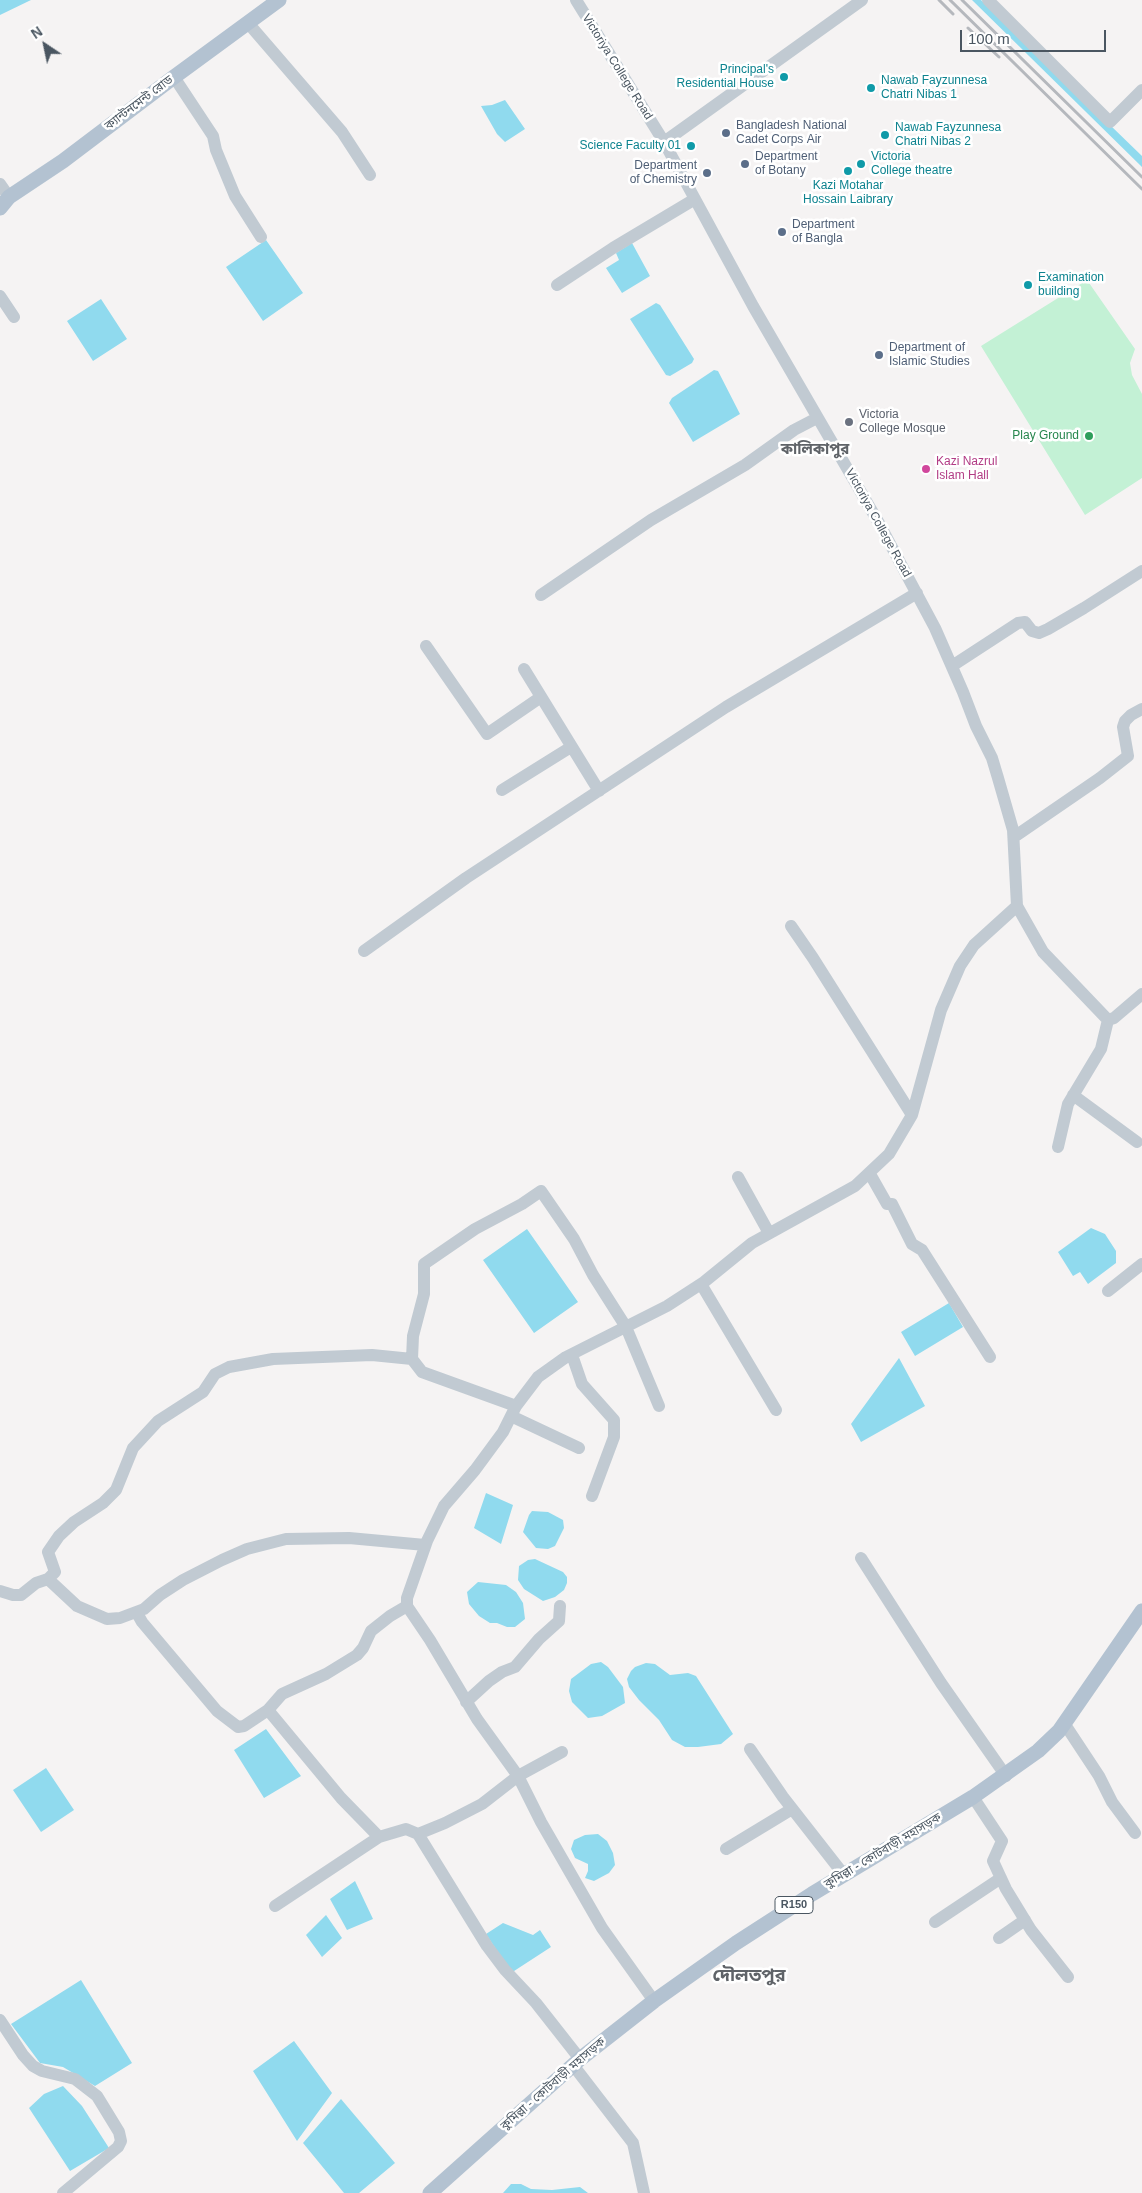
<!DOCTYPE html>
<meta charset="utf-8">
<style>
body{margin:0}
#map{position:relative;width:1142px;height:2193px;overflow:hidden;background:#f5f3f3;font-family:Arial,sans-serif}
canvas{display:block}
.north{position:absolute;left:20px;top:20px;width:50px;height:50px;-webkit-text-stroke:4px #fff;paint-order:stroke;rotate:326deg;font-size:14px;font-weight:700;line-height:20px;text-align:center;color:#4a5661}
.north::after{content:'';display:block;margin:auto;width:18px;height:22px;background:#4a5661;clip-path:polygon(50% 0,100% 100%,50% 72%,0 100%)}
.scale{position:absolute;left:960px;top:30px;width:146px;height:22px;box-sizing:border-box;border:2px solid #4a5661;border-top:0;padding-left:6px;font-size:15px;line-height:18px;white-space:nowrap;color:#4a5661;-webkit-text-stroke:4px #fff;paint-order:stroke}
</style>
<div id="map">
<canvas width="1142" height="2193"></canvas>
<div class="north">N</div>
<div class="scale">100 m</div>
</div>
<script>
const ctx = document.querySelector('canvas').getContext('2d');
ctx.lineJoin = 'round';
function fill(path, color) { ctx.fillStyle = color; ctx.fill(path, 'evenodd'); }
const toPath = rows => new Path2D(rows.map(r => 'M' + r).join(''));
function trace(path, color, width, dash) { ctx.strokeStyle = color; ctx.lineWidth = width; ctx.lineCap = dash ? 'butt' : 'round'; ctx.setLineDash(dash || []); ctx.stroke(path); }
function write(font, color, halo, rows, align = 'center') {
  ctx.font = font + ' Arial,"Noto Sans Bengali",sans-serif'; ctx.lineWidth = 5; ctx.setLineDash([]); ctx.textBaseline = 'middle'; ctx.strokeStyle = halo; ctx.fillStyle = color; for (const [text, x, y, turn = 0] of rows) {
    ctx.save(); ctx.translate(x, y); ctx.rotate((+turn || 0) * Math.PI / 180); ctx.textAlign = isNaN(turn) ? turn : align; if (halo) ctx.strokeText(text, 0, 0); ctx.fillText(text, 0, 0); ctx.restore();
  }
}
const green = toPath([
 [1087,280,1135,349,1130,363,1132,375,1142,394,1142,478,1085,515,981,346]
]);
const water = toPath([
 [0,0,31,0,0,15],
 [972,0,981,0,1142,156,1142,167],
 [505,100,525,129,505,142,497,134,481,106,492,105],
 [266,240,303,293,263,321,226,267],
 [632,243,650,276,622,293,606,268,619,260,616,253],
 [101,299,127,339,93,361,67,321],
 [656,303,660,305,694,359,692,363,670,376,666,375,630,319],
 [714,370,718,371,740,414,693,442,669,403,672,398],
 [1091,1228,1105,1234,1116,1251,1116,1263,1088,1284,1080,1272,1073,1276,1058,1252],
 [527,1229,578,1302,534,1333,483,1260],
 [949,1303,963,1327,915,1356,901,1332],
 [899,1358,925,1406,861,1442,851,1424],
 [486,1493,513,1505,501,1544,474,1528],
 [532,1511,548,1512,563,1520,564,1528,555,1546,548,1549,536,1548,523,1532,529,1515],
 [535,1559,563,1572,567,1577,567,1583,564,1590,555,1597,543,1601,524,1589,518,1580,519,1566,528,1560],
 [478,1582,506,1585,516,1592,523,1603,525,1619,515,1627,507,1627,497,1623,490,1623,479,1616,469,1604,467,1592],
 [601,1662,608,1667,623,1687,625,1703,602,1716,588,1718,572,1702,569,1691,571,1679,591,1664],
 [646,1663,655,1664,670,1675,688,1673,696,1676,733,1734,721,1744,698,1747,685,1747,672,1740,659,1720,639,1700,629,1687,627,1679,631,1671,635,1667],
 [266,1729,301,1776,264,1798,234,1750],
 [46,1768,74,1810,41,1832,13,1790],
 [598,1834,607,1841,613,1853,615,1865,609,1873,594,1881,585,1878,588,1871,588,1864,575,1858,571,1849,574,1840,585,1835],
 [355,1881,373,1919,347,1930,330,1899],
 [326,1915,342,1938,322,1957,306,1935],
 [503,1923,533,1935,540,1930,551,1947,511,1973,486,1934],
 [81,1980,132,2063,95,2086,63,2067,40,2063,11,2024],
 [294,2041,332,2093,297,2141,253,2071],
 [63,2086,82,2106,109,2148,70,2171,29,2108,44,2094],
 [341,2099,395,2163,359,2193,344,2193,303,2143],
 [511,2184,521,2184,531,2189,552,2190,580,2187,588,2193,503,2193]
]);
const minor = toPath([
 [576,0,664,142,753,306,880,525,935,628,963,692,976,726,992,758,998,778,1013,830,1017,906,1043,952,1108,1020,1114,1018,1142,994],
 [988,0,1110,122,1142,90],
 [248,23,342,132,370,175],
 [174,77,213,136,216,150,235,196,261,237],
 [664,142,862,0],
 [0,184,9,197],
 [557,285,613,248,695,199],
 [0,296,14,317],
 [541,595,651,520,745,465,794,430,817,418],
 [426,646,487,734,541,697],
 [952,666,1018,623,1025,622,1032,631,1039,633,1048,629,1084,608,1142,571],
 [524,669,599,791],
 [502,790,571,747],
 [1014,837,1100,778,1128,756,1123,727,1125,721,1131,715,1142,709],
 [791,926,813,958,912,1115],
 [364,951,466,878,726,707,917,593],
 [1073,1095,1137,1142],
 [1058,1147,1068,1104,1101,1049,1108,1020],
 [870,1174,887,1204,892,1204,912,1244,922,1250,990,1357],
 [738,1177,769,1233],
 [701,1284,776,1410],
 [1108,1291,1142,1264],
 [572,1355,582,1384,614,1420,614,1437,592,1496],
 [412,1359,413,1336,424,1294,424,1264,475,1229,522,1204,541,1191,574,1239,593,1275,626,1327,659,1406],
 [511,1416,579,1448],
 [861,1558,941,1683,1006,1776],
 [48,1579,55,1572,48,1552,59,1536,74,1522,103,1503,116,1490,133,1448,158,1421,203,1392,215,1374,229,1367,273,1359,372,1355,412,1359,422,1372,516,1406],
 [0,1591,13,1595,21,1595,36,1583,48,1579,77,1606,107,1619,120,1618,144,1609,160,1595,183,1580,222,1560,247,1549,286,1539,349,1538,425,1545],
 [137,1613,142,1622,217,1711,238,1727,244,1726,268,1710,282,1694,326,1674,357,1655,363,1648,371,1631,390,1616,407,1606],
 [466,1702,489,1681,502,1672,515,1667,539,1639,559,1621,560,1606],
 [268,1710,341,1798,379,1837,406,1829,418,1834,445,1823,482,1804,518,1776,562,1752],
 [1064,1723,1099,1776,1112,1802,1135,1833],
 [750,1749,783,1797,844,1875],
 [973,1797,1002,1841,993,1861,1006,1889,1031,1930,1068,1977],
 [418,1834,487,1946,505,1970,536,2003,580,2059],
 [726,1849,792,1809],
 [275,1906,379,1837],
 [935,1922,1001,1878],
 [999,1938,1025,1920],
 [654,2001,602,1928,541,1822,518,1776,477,1719,430,1640,407,1606,407,1598,427,1541,444,1506,475,1470,503,1432,516,1406,538,1377,566,1357,667,1306,704,1282,752,1243,855,1186,889,1154,912,1115,941,1010,960,966,974,945,1017,906],
 [0,2020,23,2055,33,2066,42,2071,75,2079,97,2096,119,2132,121,2141,118,2147,63,2193],
 [573,2065,633,2143,644,2193]
]);
const major = toPath([
 [0,208,9,197,63,161,174,77,279,0],
 [430,2193,580,2059,654,2001,736,1943,812,1894,973,1797,1038,1751,1059,1731,1142,1611]
]);
const rail = toPath([
 [939,0,953,14],
 [950,0,1142,189],
 [962,0,1142,177],
 [968,28,999,57]
]);
const markers = [
 [784,77,5,"#0f9aa8"],
 [871,88,5,"#0f9aa8"],
 [726,133,5,"#5c6f8a"],
 [885,135,5,"#0f9aa8"],
 [691,146,5,"#0f9aa8"],
 [745,164,5,"#5c6f8a"],
 [861,164,5,"#0f9aa8"],
 [848,171,5,"#0f9aa8"],
 [707,173,5,"#5c6f8a"],
 [782,232,5,"#5c6f8a"],
 [1028,285,5,"#0f9aa8"],
 [879,355,5,"#5c6f8a"],
 [849,422,5,"#6b7280"],
 [1089,436,5,"#2e9e5b"],
 [926,469,5,"#d1479c"]
];
const shields = [
 [794,1905,38]
];
const shieldNames = [
 ["R150",794,1905]
];
const streetNames = [
 ["Victoriya College Road",617,67,58],
 ["ক্যান্টনমেন্ট রোড",139,103,-37],
 ["Victoriya College Road",878,523,61],
 ["কুমিল্লা - কোটবাড়ী মহাসড়ক",883,1851,-31],
 ["কুমিল্লা - কোটবাড়ী মহাসড়ক",553,2084,-41]
];
const cultureNames = [
 ["Principal's",774,70,"right"],
 ["Residential House",774,84,"right"],
 ["Nawab Fayzunnesa",881,81],
 ["Chatri Nibas 1",881,95],
 ["Nawab Fayzunnesa",895,128],
 ["Chatri Nibas 2",895,142],
 ["Science Faculty 01",681,146,"right"],
 ["Victoria",871,157],
 ["College theatre",871,171],
 ["Kazi Motahar",848,186,"center"],
 ["Hossain Laibrary",848,200,"center"],
 ["Examination",1038,278],
 ["building",1038,292]
];
const serviceNames = [
 ["Bangladesh National",736,126],
 ["Cadet Corps Air",736,140],
 ["Department",755,157],
 ["of Botany",755,171],
 ["Department",697,166,"right"],
 ["of Chemistry",697,180,"right"],
 ["Department",792,225],
 ["of Bangla",792,239],
 ["Department of",889,348],
 ["Islamic Studies",889,362]
];
const worshipNames = [
 ["Victoria",859,415],
 ["College Mosque",859,429]
];
const leisureNames = [
 ["Play Ground",1079,436]
];
const hotelNames = [
 ["Kazi Nazrul",936,462],
 ["Islam Hall",936,476]
];
const quarterNames = [
 ["কালিকাপুর",815,450]
];
const districtNames = [
 ["দৌলতপুর",749,1976]
];
fill(green, '#c3f1d5');
fill(water, '#90daee');
trace(minor, '#c1cad2', 12);
trace(major, '#b3c2d1', 15);
trace(rail, '#b5b8bd', 3);
for (const [x, y, r, color] of markers) { const dot = new Path2D(); dot.arc(x, y, r, 0, 2 * Math.PI); ctx.fillStyle = color; ctx.fill(dot); trace(dot, '#fff', 2); }
for (const [x, y, w] of shields) { const box = new Path2D(); box.roundRect(x - w / 2, y - 8.5, w, 17, 4); ctx.fillStyle = '#fff'; ctx.fill(box); trace(box, '#4a5661', 1); }
write('bold 11px', '#4a5661', null, shieldNames);
write('12px', '#4a5661', '#fff', streetNames);
write('12px', '#0d838f', '#fff', cultureNames, 'left');
write('12px', '#4e5e75', '#fff', serviceNames, 'left');
write('12px', '#5b616d', '#fff', worshipNames, 'left');
write('12px', '#27864d', '#fff', leisureNames, 'right');
write('12px', '#b23c85', '#fff', hotelNames, 'left');
write('bold 15px', '#5f6368', '#fff', quarterNames);
write('bold 18px', '#5f6368', '#fff', districtNames);
</script>
